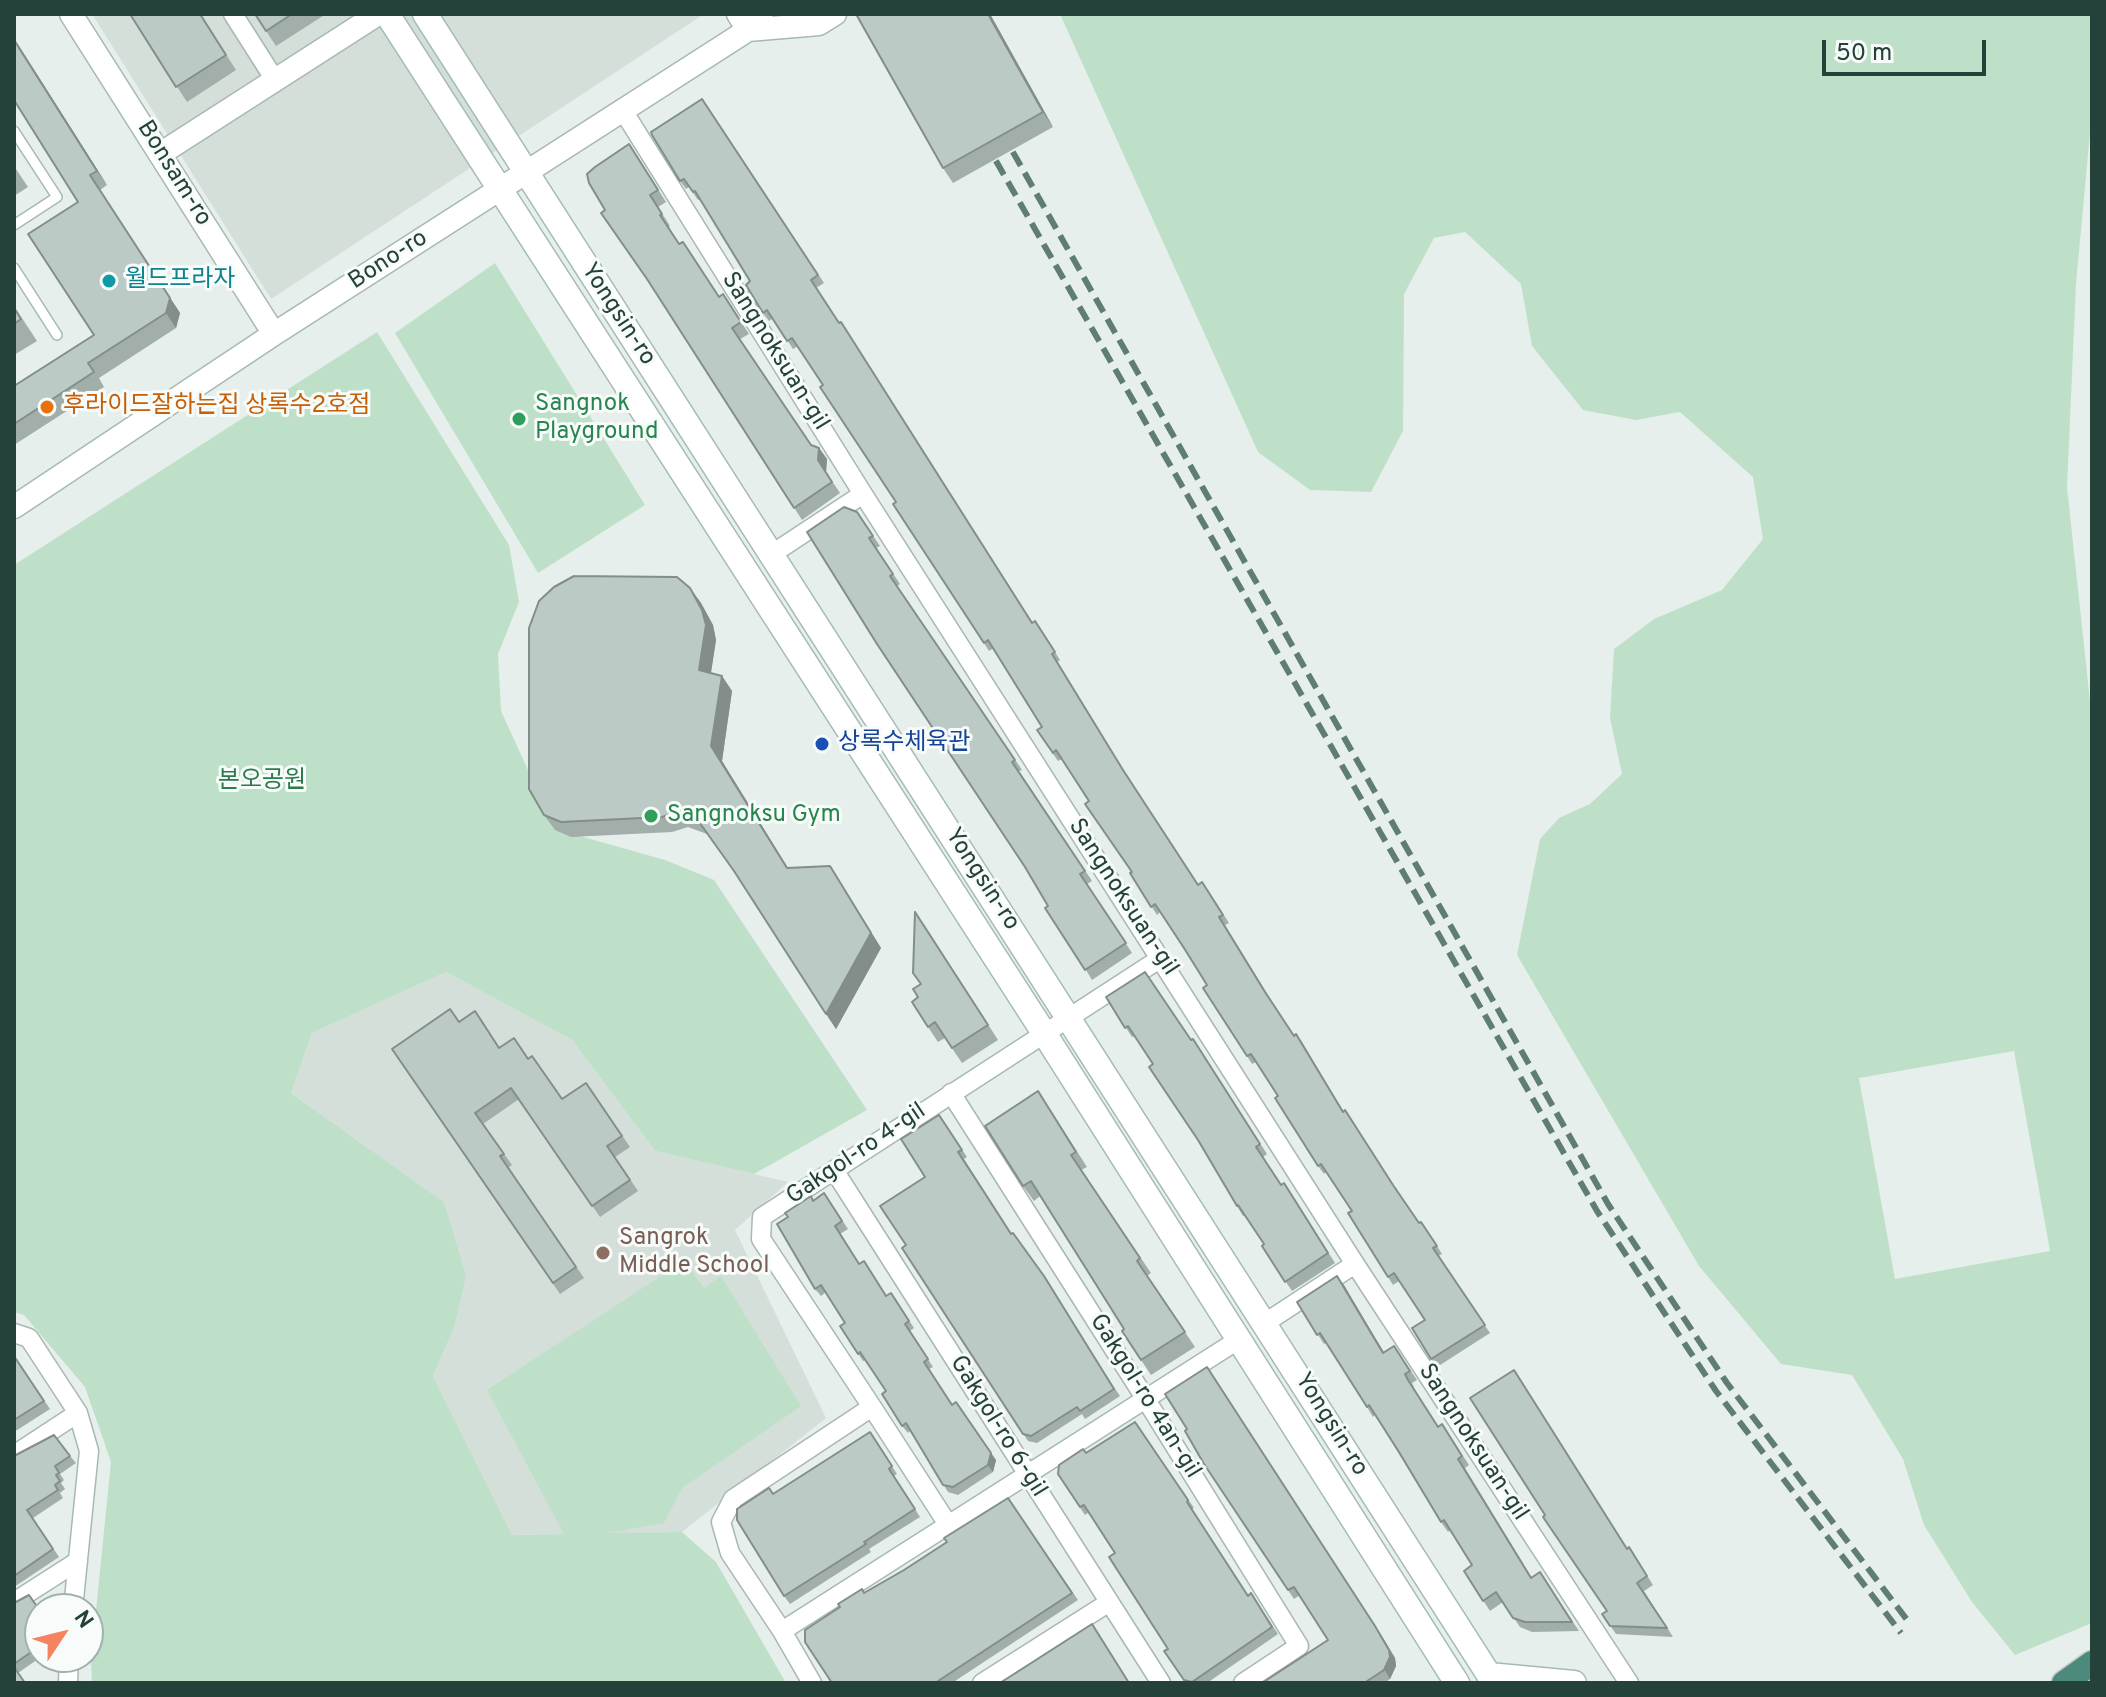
<!DOCTYPE html>
<meta charset="utf-8">
<style>
body{margin:0}
#map{position:relative;width:2106px;height:1697px;overflow:hidden;background:#e6efeb;font-family:Overpass,sans-serif}
canvas{display:block}
.frame{position:absolute;inset:0;border:16px solid #24423a;pointer-events:none}
.north{position:absolute;left:24px;top:1593px;width:80px;height:80px;box-sizing:border-box;background:#f7fbf9;border:2px solid #a3b1ad;border-radius:50%;rotate:55deg;font-size:22px;font-weight:700;line-height:32px;text-align:center;color:#24423a}
.north::after{content:'';display:block;margin:auto;width:28px;height:36px;background:#f4845f;clip-path:polygon(50% 0,100% 100%,50% 72%,0 100%)}
.scale{position:absolute;left:1822px;top:40px;width:164px;height:36px;box-sizing:border-box;border:4px solid #24423a;border-top:0;padding-left:10px;font-size:24px;line-height:28px;white-space:nowrap;color:#24423a;-webkit-text-stroke:6px #f7fbf9;paint-order:stroke}
</style>
<div id="map">
<canvas width="2106" height="1697"></canvas>
<div class="frame"></div>
<div class="north">N</div>
<div class="scale">50 m</div>
</div>
<script>
const ctx = document.querySelector('canvas').getContext('2d');
ctx.lineJoin = 'round';
function fill(path, color) { ctx.fillStyle = color; ctx.fill(path, 'evenodd'); }
const toPath = rows => new Path2D(rows.map(r => 'M' + r).join(''));
function trace(path, color, width, dash) { ctx.strokeStyle = color; ctx.lineWidth = width; ctx.lineCap = dash ? 'butt' : 'round'; ctx.setLineDash(dash || []); ctx.stroke(path); }
function write(font, color, halo, rows, align = 'center') {
  ctx.font = font + ' Overpass,"Noto Sans KR",sans-serif'; ctx.lineWidth = 6; ctx.setLineDash([]); ctx.textBaseline = 'middle'; ctx.strokeStyle = halo; ctx.fillStyle = color; for (const [text, x, y, turn = 0] of rows) {
    ctx.save(); ctx.translate(x, y); ctx.rotate((+turn || 0) * Math.PI / 180); ctx.textAlign = isNaN(turn) ? turn : align; if (halo) ctx.strokeText(text, 0, 0); ctx.fillText(text, 0, 0); ctx.restore();
  }
}
const built = toPath([
 [92,14,700,14,701,16,271,299],
 [446,972,572,1040,655,1151,788,1182,735,1230,826,1418,682,1532,512,1535,433,1376,454,1328,444,1202,291,1093,312,1033]
]);
const green = toPath([
 [1060,14,2092,14,2092,111,2076,284,2067,487,2092,720,2092,1623,2015,1655,1972,1602,1924,1525,1903,1459,1852,1375,1781,1364,1699,1266,1517,955,1540,839,1559,818,1590,804,1622,774,1610,718,1614,649,1654,619,1722,590,1763,539,1753,477,1680,412,1636,420,1583,410,1532,346,1521,284,1465,232,1434,238,1404,294,1403,431,1371,492,1310,490,1258,452],
 [2014,1051,2050,1251,1895,1279,1859,1078],
 [495,263,645,505,538,573,395,333],
 [377,332,509,545,519,602,498,654,501,711,555,829,665,860,714,880,867,1110,754,1174,655,1151,572,1040,446,972,312,1033,291,1093,444,1202,466,1276,454,1328,433,1376,512,1535,564,1534,487,1390,684,1261,704,1288,721,1276,801,1406,682,1488,664,1523,608,1533,682,1532,716,1562,786,1683,92,1683,91,1660,111,1462,85,1387,24,1315,14,1312,14,565]
]);
const service = toPath([
 [14,131,57,197,14,225],
 [14,268,57,335]
]);
const minor = toPath([
 [233,14,275,80],
 [622,109,863,494,1355,1264,1629,1683],
 [772,554,863,494],
 [951,1093,1145,1398,1299,1646,1243,1683],
 [834,1170,1161,1683],
 [1265,1323,1355,1264],
 [14,1333,29,1338,78,1413,89,1451,73,1609],
 [872,1407,949,1526],
 [14,1455,78,1413],
 [14,1602,78,1561],
 [782,1631,1238,1340],
 [68,1683,69,1657],
 [812,1683,782,1631,730,1553,721,1522,733,1499,872,1407,761,1239,762,1217,1161,958],
 [982,1683,1108,1603]
]);
const tertiary = toPath([
 [71,14,274,334],
 [738,14,748,30,819,24,835,14],
 [160,154,378,14],
 [14,507,274,334,748,30,762,14]
]);
const secondary = toPath([
 [387,14,1044,1033,1457,1683],
 [425,14,1489,1675],
 [1489,1675,1574,1683]
]);
const trunk = toPath([
 [2064,1683,2092,1663]
]);
const rail = toPath([
 [1001,131,1608,1204,1727,1383,1911,1625],
 [984,140,1597,1211,1716,1391,1901,1633]
]);
const wall = toPath([
 [130,14,200,14,236,70,187,102],
 [255,14,326,14,276,46],
 [856,14,990,14,1053,127,953,183,943,168],
 [14,38,107,185,100,190,180,313,176,328,99,378,104,387,14,445,14,386,94,335,78,202,14,100],
 [702,99,824,283,816,288,1033,623,1035,621,1060,660,1057,662,1128,778,1198,885,1208,890,1229,923,1225,925,1271,1000,1294,1036,1296,1034,1302,1042,1343,1111,1398,1193,1419,1223,1427,1230,1442,1254,1438,1256,1490,1333,1437,1367,1431,1359,1425,1320,1399,1281,1393,1285,1388,1277,1352,1211,1326,1172,1324,1174,1318,1166,1278,1096,1256,1062,1252,1064,1247,1056,1207,985,1160,912,1157,915,1130,873,1132,872,1062,759,1058,761,1037,730,1042,727,994,648,989,651,984,643,823,385,798,346,793,349,773,318,769,321,763,313,750,281,700,199,698,200,689,187,686,189,680,181],
 [637,156,666,202,658,207,670,226,668,227,679,244,719,297,731,306,749,334,740,339,811,445,819,448,827,459,826,472,840,493,802,520,605,210],
 [14,166,28,187,14,196],
 [14,306,37,341,14,355],
 [857,512,880,546,876,548,900,584,897,586,1022,770,1019,771,1092,881,1087,884,1132,953,1092,980,1048,906],
 [690,588,701,603,713,625,716,640,711,673,722,676,732,691,722,761,788,868,830,866,881,948,836,1029,737,875,707,834,688,827,672,832,571,837,555,830,544,815],
 [925,926,998,1040,962,1063,945,1038,938,1042,928,1027,918,997,921,984],
 [1106,997,1191,1040,1199,1049,1267,1154,1263,1157,1281,1185,1291,1193,1335,1263,1292,1291,1262,1246,1264,1244,1245,1215,1243,1216,1237,1206,1153,1064,1135,1036,1132,1037],
 [459,1022,499,1048,528,1058,562,1099,586,1083,630,1147,615,1157,638,1191,600,1217,519,1099,483,1124,512,1165,508,1168,584,1278,560,1294,392,1049],
 [1048,1106,1087,1167,1081,1170,1151,1273,1147,1276,1195,1347,1151,1375,1122,1331,1124,1329,1040,1196,1034,1201,1023,1186],
 [939,1115,967,1157,964,1159,1012,1234,1120,1396,1085,1419,1082,1414,1037,1443,1028,1441,902,1248,906,1245,925,1177],
 [824,1193,848,1229,840,1234,860,1264,886,1296,891,1293,914,1328,910,1331,933,1367,929,1369,952,1405,996,1460,993,1472,958,1495,948,1492,910,1431,908,1433,902,1426,886,1391,866,1360,863,1361,840,1326,845,1323,826,1292,821,1296,815,1289],
 [1337,1276,1384,1352,1394,1346,1417,1380,1412,1383,1415,1390,1438,1427,1442,1424,1469,1465,1465,1468,1532,1578,1540,1572,1579,1631,1532,1632,1520,1627,1503,1602,1490,1611,1464,1571,1472,1565,1450,1530,1448,1532,1441,1522,1375,1415,1373,1417,1367,1407,1326,1343,1324,1344,1297,1302],
 [14,1356,50,1409,14,1432],
 [1135,1422,1194,1508,1192,1509,1248,1596,1251,1593,1278,1634,1207,1683,1185,1683,1164,1651,1168,1649,1115,1553,1089,1512,1085,1515,1058,1474,1086,1453],
 [870,1432,897,1474,894,1476,920,1517,869,1549,871,1552,790,1604,784,1596,773,1494],
 [14,1456,70,1456,76,1463,60,1474,64,1480,61,1483,65,1489,60,1493,63,1498,33,1518,59,1557,14,1587],
 [1204,1464,1381,1635,1395,1658,1396,1666,1390,1679,1384,1683,1262,1683,1328,1640,1300,1595,1294,1599],
 [1008,1498,1078,1600,952,1683,832,1683,864,1593,904,1570,947,1542],
 [1629,1547,1653,1585,1644,1591,1673,1637,1616,1634,1602,1614,1607,1611,1627,1548],
 [14,1603,40,1611,40,1657,41,1657,18,1673,14,1683]
]);
const shadedWall = toPath([
 [988,14,990,14,1053,127,1043,112],
 [14,38,107,185,97,171],
 [100,190,180,313,176,328,166,313],
 [819,448,827,459,826,472,840,493,818,460],
 [690,588,701,603,713,625,716,640,709,685,699,670],
 [722,676,732,691,722,761,797,883,711,746],
 [830,866,881,948,836,1029,826,1014],
 [1337,1276,1344,1285,1390,1363,1383,1353],
 [1207,1367,1381,1635,1395,1658,1396,1666,1390,1679],
 [956,1402,996,1460,993,1472,988,1465]
]);
const building = toPath([
 [130,14,200,14,226,55,176,87,130,14],
 [255,14,292,14,266,31,255,14],
 [856,14,988,14,1043,112,943,168,856,14],
 [14,40,97,171,90,175,170,298,166,313,88,363,94,372,14,424,14,386,94,335,28,234,78,202,14,100,14,40],
 [702,99,818,275,811,280,839,323,841,322,1032,623,1035,621,1055,652,1052,654,1123,770,1198,885,1202,882,1223,915,1219,917,1265,992,1294,1036,1296,1034,1343,1112,1345,1110,1393,1185,1419,1223,1421,1222,1437,1246,1433,1248,1485,1325,1431,1359,1412,1328,1425,1320,1394,1273,1388,1277,1348,1213,1352,1211,1321,1164,1318,1166,1275,1098,1278,1096,1251,1054,1247,1056,1203,988,1207,985,1184,948,1155,904,1151,907,1130,873,1132,872,1085,804,1089,801,1056,750,1053,753,1037,730,1042,727,988,640,984,643,893,504,896,502,820,387,823,385,792,338,787,341,767,310,763,313,746,285,750,281,695,191,693,192,684,179,680,181,652,135,651,132,702,99],
 [629,144,658,190,650,195,662,214,660,215,679,244,683,242,719,297,723,294,741,322,732,328,811,445,819,448,818,460,832,482,794,508,647,279,601,213,605,210,589,183,587,174,595,167,629,144],
 [14,308,21,319,14,324,14,308],
 [844,507,857,512,873,536,869,538,893,574,890,576,1015,760,1012,762,1085,871,1080,874,1126,943,1085,970,1045,908,1048,906,1025,867,877,644,807,532,844,507],
 [574,576,677,577,690,588,702,610,706,625,699,670,722,676,711,746,787,868,830,866,871,933,826,1014,734,871,697,819,677,812,662,817,561,822,544,815,529,789,529,628,539,601,554,587,574,576],
 [915,912,988,1025,952,1048,935,1022,928,1027,912,1002,918,997,913,989,921,984,913,973,915,912],
 [1145,972,1191,1040,1193,1039,1260,1144,1256,1147,1281,1185,1284,1183,1328,1253,1285,1282,1262,1246,1264,1244,1238,1205,1237,1206,1198,1140,1149,1067,1153,1064,1128,1026,1125,1028,1106,997,1145,972],
 [450,1009,459,1022,475,1011,499,1048,514,1038,528,1059,532,1056,562,1099,586,1083,622,1136,607,1146,630,1180,592,1206,511,1088,475,1113,504,1154,500,1156,576,1267,553,1283,392,1049,450,1009],
 [1038,1091,1076,1152,1071,1155,1140,1258,1137,1261,1185,1332,1141,1360,1122,1331,1124,1329,1031,1181,1023,1186,985,1126,1038,1091],
 [939,1115,962,1150,958,1152,984,1192,1011,1234,1013,1233,1044,1276,1114,1389,1080,1411,1077,1407,1031,1436,1023,1434,902,1248,906,1245,880,1206,925,1177,901,1139,939,1115],
 [824,1193,842,1221,835,1226,859,1264,864,1261,886,1296,891,1293,909,1321,905,1324,928,1359,924,1362,952,1405,956,1402,991,1453,988,1465,953,1487,943,1485,906,1423,902,1426,882,1394,886,1391,860,1352,858,1354,840,1326,845,1323,821,1285,815,1289,777,1224,788,1217,785,1213,811,1196,813,1201,824,1193],
 [1337,1276,1383,1353,1394,1346,1410,1371,1405,1374,1408,1380,1438,1427,1442,1424,1462,1456,1458,1459,1531,1578,1540,1572,1572,1622,1525,1622,1513,1618,1496,1592,1483,1601,1464,1571,1472,1565,1444,1520,1441,1522,1399,1452,1369,1405,1367,1407,1320,1333,1317,1335,1297,1302,1337,1276],
 [14,1356,44,1401,14,1420,14,1356],
 [1207,1367,1375,1626,1389,1650,1390,1657,1384,1670,1364,1683,1262,1683,1328,1640,1294,1587,1288,1590,1204,1464,1185,1431,1187,1429,1165,1394,1207,1367],
 [1514,1370,1627,1549,1629,1547,1647,1576,1637,1583,1667,1628,1610,1626,1602,1614,1607,1611,1543,1517,1545,1515,1470,1398,1514,1370],
 [1135,1422,1188,1500,1187,1502,1248,1596,1251,1593,1272,1627,1192,1682,1184,1680,1164,1651,1168,1649,1109,1557,1115,1553,1084,1505,1080,1507,1058,1474,1059,1465,1083,1449,1086,1453,1135,1422],
 [870,1432,892,1466,889,1469,915,1509,864,1542,866,1544,784,1596,737,1520,737,1509,769,1488,773,1494,870,1432],
 [54,1435,70,1456,55,1466,59,1473,56,1475,60,1481,55,1485,58,1490,27,1510,53,1549,14,1576,14,1456,54,1435],
 [1008,1498,1072,1593,935,1683,832,1683,805,1642,805,1630,840,1607,838,1604,862,1589,864,1593,904,1570,947,1542,944,1538,1008,1498],
 [29,1595,40,1611,40,1646,14,1664,14,1603,29,1595],
 [1092,1624,1129,1683,1000,1683,1092,1624],
 [14,1667,25,1683,14,1683,14,1667]
]);
const markers = [
 [109,281,8,"#0f9aa8"],
 [47,407,8,"#e8710a"],
 [519,419,8,"#2e9e5b"],
 [822,744,8,"#1a4fb4"],
 [651,816,8,"#2e9e5b"],
 [603,1253,8,"#8d6e63"]
];
const streetNames = [
 ["Bonsam-ro",173,174,58],
 ["Bono-ro",389,261,-33],
 ["Yongsin-ro",617,315,57],
 ["Sangnoksuan-gil",774,352,58],
 ["Yongsin-ro",981,880,57],
 ["Sangnoksuan-gil",1122,898,57],
 ["Gakgol-ro 4-gil",857,1155,-34],
 ["Gakgol-ro 4an-gil",1144,1397,58],
 ["Yongsin-ro",1330,1425,58],
 ["Gakgol-ro 6-gil",997,1427,58],
 ["Sangnoksuan-gil",1472,1443,57]
];
const cultureNames = [
 ["월드프라자",125,281]
];
const leisureNames = [
 ["Sangnok",535,405],
 ["Playground",535,433],
 ["Sangnoksu Gym",667,816]
];
const foodNames = [
 ["후라이드잘하는집 상록수2호점",63,407]
];
const transitNames = [
 ["상록수체육관",838,744]
];
const parkNames = [
 ["본오공원",262,782]
];
const educationNames = [
 ["Sangrok",619,1239],
 ["Middle School",619,1267]
];
fill(built, '#d4dfda');
fill(green, '#bfe0c8');
trace(service, '#a8b8b2', 12);
trace(minor, '#a8b8b2', 21);
trace(tertiary, '#a8b8b2', 25);
trace(secondary, '#a4bbb3', 27);
trace(trunk, '#c2cac8', 27);
trace(service, '#fff', 9);
trace(minor, '#fff', 18);
trace(tertiary, '#fff', 22);
trace(secondary, '#fff', 24);
trace(trunk, '#4c8a7c', 24);
trace(rail, '#5f7d75', 6, [16, 8]);
fill(wall, '#a1aea9');
fill(shadedWall, '#838d89');
fill(building, '#bbcac4');
trace(building, '#838d89', 2);
for (const [x, y, r, color] of markers) { const dot = new Path2D(); dot.arc(x, y, r, 0, 2 * Math.PI); ctx.fillStyle = color; ctx.fill(dot); trace(dot, '#f7fbf9', 3); }
write('24px', '#24423a', '#f7fbf9', streetNames);
write('24px', '#0d838f', '#f7fbf9', cultureNames, 'left');
write('24px', '#27864d', '#f7fbf9', leisureNames, 'left');
write('24px', '#c56008', '#f7fbf9', foodNames, 'left');
write('24px', '#164399', '#f7fbf9', transitNames, 'left');
write('24px', '#2d7a4b', '#f7fbf9', parkNames);
write('24px', '#785e54', '#f7fbf9', educationNames, 'left');
</script>
